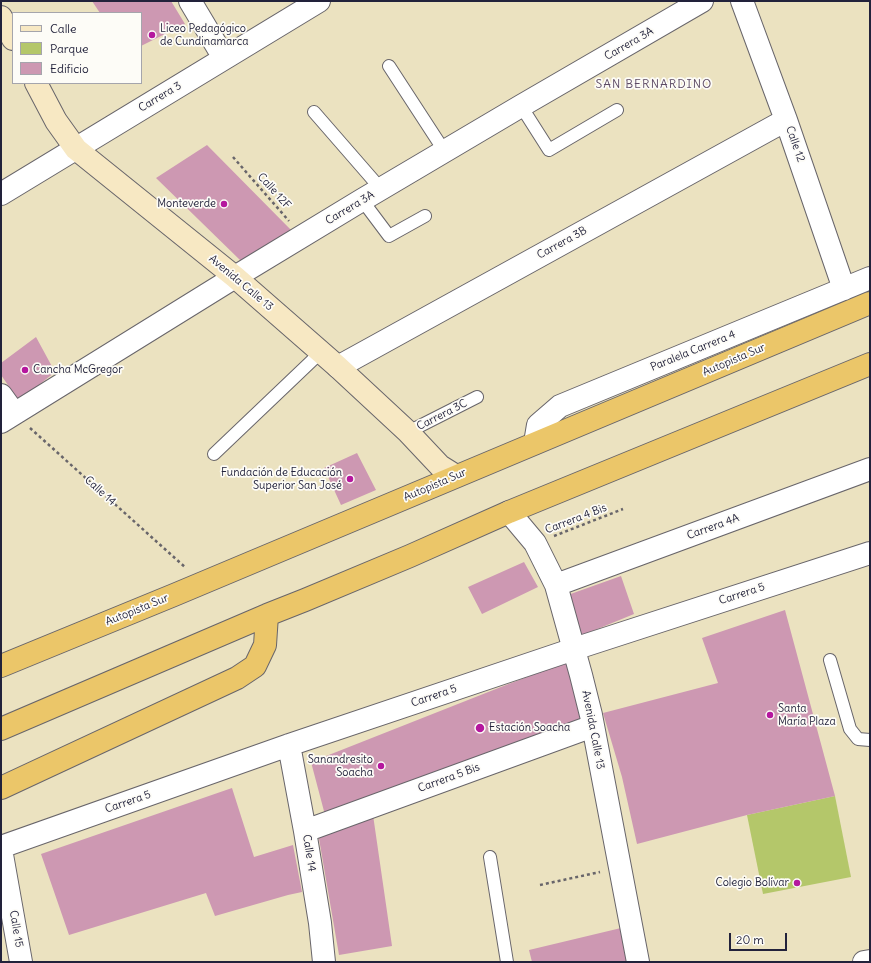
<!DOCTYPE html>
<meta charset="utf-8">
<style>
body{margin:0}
#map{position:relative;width:871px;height:963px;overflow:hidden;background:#ebe2c0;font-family:Delius,sans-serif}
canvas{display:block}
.frame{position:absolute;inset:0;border:2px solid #22223b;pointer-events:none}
.legend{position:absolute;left:12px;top:12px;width:130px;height:72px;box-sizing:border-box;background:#fdfcf7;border:1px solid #a5a5ac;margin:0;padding:5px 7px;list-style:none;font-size:12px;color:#22223b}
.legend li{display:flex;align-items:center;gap:8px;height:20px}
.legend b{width:20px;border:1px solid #a5a5ac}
.scale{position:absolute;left:729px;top:933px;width:58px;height:18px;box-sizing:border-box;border:2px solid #22223b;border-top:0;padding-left:5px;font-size:12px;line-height:14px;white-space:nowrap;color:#22223b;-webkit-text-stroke:3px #fdfcf7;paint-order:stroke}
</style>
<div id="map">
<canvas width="871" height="963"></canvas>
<div class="frame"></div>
<ul class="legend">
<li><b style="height:5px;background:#f7e8c3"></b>Calle</li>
<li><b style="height:11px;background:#b4c76a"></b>Parque</li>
<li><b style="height:11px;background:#cd98b2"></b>Edificio</li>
</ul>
<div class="scale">20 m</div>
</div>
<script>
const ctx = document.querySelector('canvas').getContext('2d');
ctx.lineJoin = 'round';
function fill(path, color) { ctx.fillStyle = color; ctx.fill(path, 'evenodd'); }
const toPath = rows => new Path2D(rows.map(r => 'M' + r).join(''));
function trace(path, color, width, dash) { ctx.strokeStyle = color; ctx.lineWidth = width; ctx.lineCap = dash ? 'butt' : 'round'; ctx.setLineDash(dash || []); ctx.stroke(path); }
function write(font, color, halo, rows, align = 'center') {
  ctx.font = font + ' Delius,sans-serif'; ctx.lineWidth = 3.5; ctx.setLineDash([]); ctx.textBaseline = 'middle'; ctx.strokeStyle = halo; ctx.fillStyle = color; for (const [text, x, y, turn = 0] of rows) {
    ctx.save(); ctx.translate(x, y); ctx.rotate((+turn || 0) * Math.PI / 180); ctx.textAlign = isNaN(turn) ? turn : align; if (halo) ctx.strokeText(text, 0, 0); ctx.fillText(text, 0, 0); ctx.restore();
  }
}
const green = toPath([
 [835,796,851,877,763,894,747,815]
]);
const building = toPath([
 [92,1,171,1,185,24,141,46,141,13,100,13],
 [207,145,292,231,241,261,156,178],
 [36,337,55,372,19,401,1,375,1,363],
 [357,453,376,490,341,505,324,468],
 [524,562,538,587,482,614,468,587],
 [621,576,634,614,578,637,565,596],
 [785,610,835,796,747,815,637,844,622,777,603,713,718,683,702,638],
 [569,661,585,721,325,815,311,762,506,685],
 [232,788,254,857,293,845,302,892,288,895,215,916,206,893,69,935,41,854],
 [373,815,392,946,339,955,318,833],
 [621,928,631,962,532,962,529,950]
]);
const path = toPath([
 [233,157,289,221],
 [30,428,186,568],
 [554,536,623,509],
 [540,885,600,872]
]);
const lane = toPath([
 [389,66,445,152],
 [521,106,549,150,617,110],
 [314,112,381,189],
 [362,200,389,236,425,216],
 [408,432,477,397],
 [214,454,321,352],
 [830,660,850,729,858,739,870,740],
 [490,857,507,962]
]);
const street = toPath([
 [190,1,224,58],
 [742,1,786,120,844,289],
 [1,194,319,1],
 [338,367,786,120],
 [1,395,14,413],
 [1,422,235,277,362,200,521,106,702,1],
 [535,443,538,425,560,406,870,278],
 [509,512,535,543,556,585,581,675,591,715,638,962],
 [556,585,870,469],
 [289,745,305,831,320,923,324,962],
 [305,831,593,726],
 [1,847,289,745,574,649,870,553],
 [1,849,21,962],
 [864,962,870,961]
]);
const secondary = toPath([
 [1,17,13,39],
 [36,83,56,121,76,149,235,277,338,367,408,432,440,466,456,476]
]);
const highway = toPath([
 [1,666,174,595,870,303],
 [1,729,267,615,305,600,410,556,509,512,870,364],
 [1,788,237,678,255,666,265,645,267,615]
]);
const markers = [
 [152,35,4,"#b5179e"],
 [224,204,4,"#b5179e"],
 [25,370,4,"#b5179e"],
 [350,479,4,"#b5179e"],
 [770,715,4,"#b5179e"],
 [480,728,5,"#b5179e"],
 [381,766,4,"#b5179e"],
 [797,883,4,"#b5179e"]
];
const poiNames = [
 ["Liceo Pedagógico",160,29],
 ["de Cundinamarca",160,42],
 ["Monteverde",216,204,"right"],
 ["Cancha McGregor",33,370],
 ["Fundación de Educación",342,473,"right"],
 ["Superior San José",342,486,"right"],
 ["Santa",778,709],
 ["María Plaza",778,722],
 ["Estación Soacha",489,728],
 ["Sanandresito",373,760,"right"],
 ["Soacha",373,773,"right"],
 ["Colegio Bolívar",789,883,"right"]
];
const streetNames = [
 ["Carrera 3A",629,44,-30],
 ["Carrera 3",160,97,-31],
 ["Calle 12",795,144,71],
 ["Calle 12F",274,191,48],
 ["Carrera 3A",350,208,-31],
 ["Carrera 3B",562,243,-29],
 ["Avenida Calle 13",241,283,40],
 ["Paralela Carrera 4",693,351,-22],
 ["Autopista Sur",734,360,-23],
 ["Carrera 3C",442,415,-27],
 ["Autopista Sur",435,485,-23],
 ["Calle 14",100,491,42],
 ["Carrera 4 Bis",576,519,-21],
 ["Carrera 4A",713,527,-20],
 ["Carrera 5",742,594,-18],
 ["Autopista Sur",137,610,-22],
 ["Carrera 5",434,696,-19],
 ["Avenida Calle 13",593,730,79],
 ["Carrera 5 Bis",449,778,-20],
 ["Carrera 5",128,802,-19],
 ["Calle 14",309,853,81],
 ["Calle 15",16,929,80]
];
const neighbourhoodNames = [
 ["SAN BERNARDINO",654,85]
];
fill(green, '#b4c76a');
fill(building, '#cd98b2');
trace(lane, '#68656a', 14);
trace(street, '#68656a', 24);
trace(secondary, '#68656a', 24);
trace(highway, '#68656a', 24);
trace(path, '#68656a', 2.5, [3, 3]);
trace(lane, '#fff', 12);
trace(street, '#fff', 22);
trace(secondary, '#f7e8c3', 22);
trace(highway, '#ebc669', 22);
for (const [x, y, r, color] of markers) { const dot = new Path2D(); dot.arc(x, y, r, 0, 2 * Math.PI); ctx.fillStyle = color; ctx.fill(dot); trace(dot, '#fdfcf7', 1.5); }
write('11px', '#22223b', '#fdfcf7', poiNames, 'left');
write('11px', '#22223b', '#fdfcf7', streetNames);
ctx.letterSpacing = '1px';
write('12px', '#5e4b65', '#fdfcf7', neighbourhoodNames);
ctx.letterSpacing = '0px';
</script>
